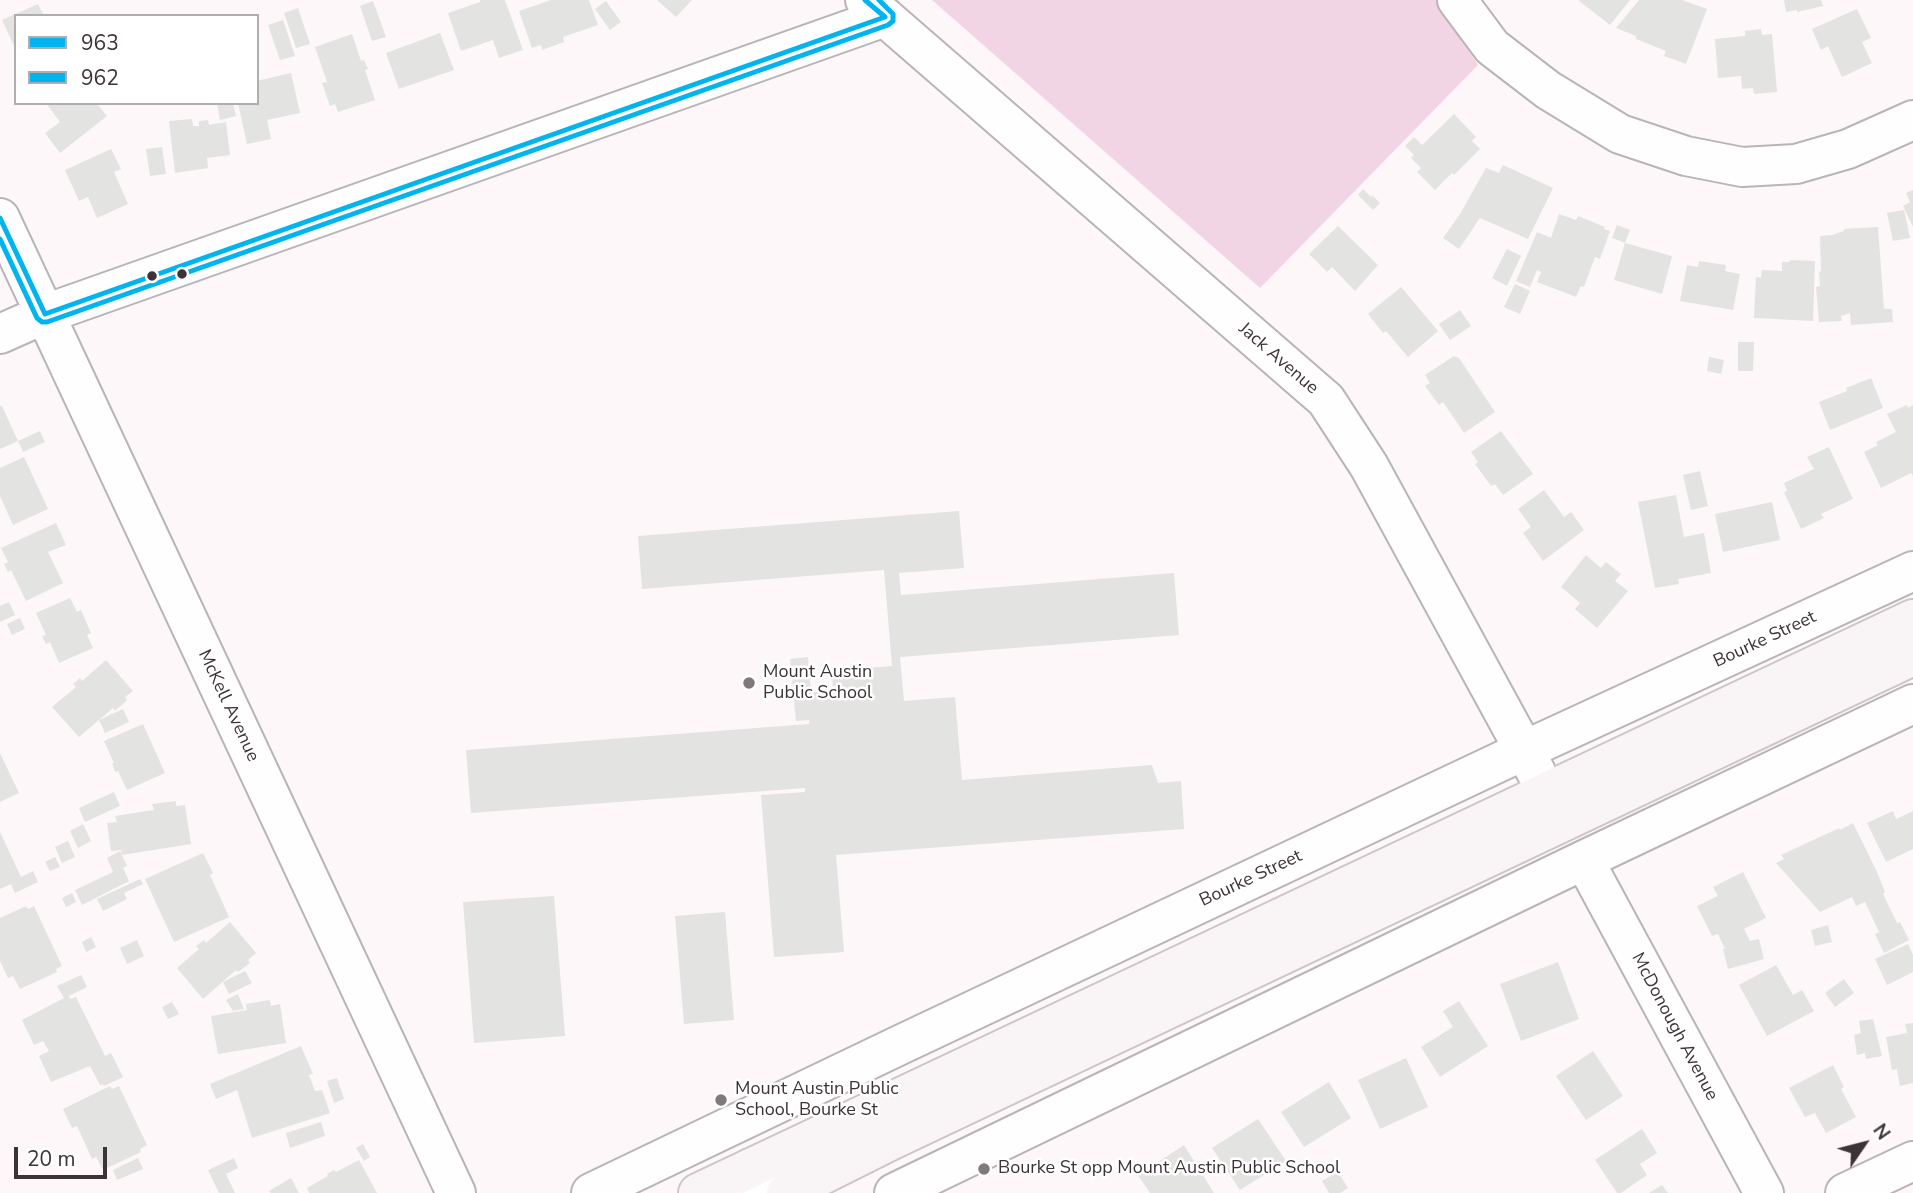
<!DOCTYPE html>
<style>
body{margin:0}
#map{position:relative;width:1913px;height:1193px;overflow:hidden;background:#fdf7fa;font-family:"Nunito Sans",sans-serif}
canvas{display:block}
.legend{position:absolute;left:14px;top:14px;width:245px;height:91px;box-sizing:border-box;background:#fff;border:2px solid #b1adaf;margin:0;padding:9px 12px;list-style:none;font-size:21px;color:#3c3338}
.legend li{display:flex;align-items:center;gap:14px;height:35px}
.legend b{width:35px;border:2px solid #b1adaf}
.north{position:absolute;left:1829px;top:1109px;width:70px;height:70px;-webkit-text-stroke:5px #fff;paint-order:stroke;rotate:55deg;font-size:19px;font-weight:700;line-height:28px;text-align:center;color:#3c3338}
.north::after{content:'';display:block;margin:auto;width:24px;height:32px;background:#3c3338;clip-path:polygon(50% 0,100% 100%,50% 72%,0 100%)}
.scale{position:absolute;left:14px;top:1147px;width:93px;height:32px;box-sizing:border-box;border:4px solid #3c3338;border-top:0;padding-left:9px;font-size:21px;line-height:24px;white-space:nowrap;color:#3c3338;-webkit-text-stroke:5px #fff;paint-order:stroke}
</style>
<div id="map">
<canvas width="1913" height="1193"></canvas>
<ul class="legend">
<li><b style="height:9px;background:#00b5ef"></b>963</li>
<li><b style="height:9px;background:#00b5ef"></b>962</li>
</ul>
<div class="north">N</div>
<div class="scale">20 m</div>
</div>
<script>
const ctx = document.querySelector('canvas').getContext('2d');
ctx.lineJoin = 'round';
function fill(path, color) { ctx.fillStyle = color; ctx.fill(path, 'evenodd'); }
const toPath = rows => new Path2D(rows.map(r => 'M' + r).join(''));
function trace(path, color, width, dash) { ctx.strokeStyle = color; ctx.lineWidth = width; ctx.lineCap = dash ? 'butt' : 'round'; ctx.setLineDash(dash || []); ctx.stroke(path); }
function write(font, color, halo, rows, align = 'center') {
  ctx.font = font + ' "Nunito Sans",sans-serif'; ctx.lineWidth = 5; ctx.setLineDash([]); ctx.textBaseline = 'middle'; ctx.strokeStyle = halo; ctx.fillStyle = color; for (const [text, x, y, turn = 0] of rows) {
    ctx.save(); ctx.translate(x, y); ctx.rotate((+turn || 0) * Math.PI / 180); ctx.textAlign = isNaN(turn) ? turn : align; if (halo) ctx.strokeText(text, 0, 0); ctx.fillText(text, 0, 0); ctx.restore();
  }
}
const green = toPath([
 [932,0,1437,0,1478,65,1260,288]
]);
const building = toPath([
 [480,0,505,0,523,50,499,58,493,40,461,51,448,13,480,2],
 [551,0,589,0,598,25,563,37,564,42,542,50,541,45,532,48,519,11],
 [657,0,692,0,676,17],
 [1578,0,1630,0,1610,25],
 [1639,0,1682,0,1707,9,1686,64,1664,56,1666,51,1636,39,1636,36,1616,28],
 [1784,0,1821,0,1823,6,1797,12,1797,10,1786,12],
 [373,1,386,37,372,41,360,6],
 [606,1,621,22,610,30,595,9],
 [38,4,44,16,16,16,16,50,2,20],
 [298,8,310,44,296,48,284,13],
 [1857,9,1871,38,1862,42,1872,63,1842,77,1828,46,1821,50,1812,29],
 [283,20,295,56,280,60,268,25],
 [1761,29,1762,35,1772,34,1777,92,1754,94,1753,88,1742,89,1741,76,1718,78,1715,39,1745,36,1745,31],
 [440,33,454,70,399,89,386,53],
 [352,34,361,61,364,60,368,69,365,70,375,100,338,112,335,104,330,106,322,83,327,82,315,47],
 [291,73,300,113,267,120,271,139,247,144,238,103,257,103,257,81],
 [46,103,101,103,98,105,107,116,60,153,45,133,60,122],
 [217,103,233,103,236,116,220,120],
 [1454,114,1476,137,1472,141,1480,149,1454,175,1452,173,1435,190,1417,172,1421,168,1411,158,1414,155,1405,146,1414,137,1422,145],
 [192,119,193,126,199,126,199,121,208,120,209,125,226,122,230,155,207,158,208,168,175,173,169,121],
 [162,147,166,174,150,176,146,149],
 [111,149,121,169,114,172,128,204,97,218,88,197,79,201,65,170],
 [1503,165,1553,188,1528,239,1480,218,1459,249,1443,238,1460,214,1486,168,1499,173],
 [1363,189,1371,197,1372,195,1380,203,1373,210,1358,195],
 [1913,190,1913,227,1903,206,1910,202,1906,193],
 [1904,210,1910,238,1893,241,1887,213],
 [1559,214,1576,220,1578,216,1605,227,1604,229,1610,231,1600,259,1595,257,1584,287,1581,286,1576,297,1537,282,1541,272,1537,270,1530,287,1516,281,1537,232,1551,238],
 [1617,225,1630,230,1625,243,1612,238],
 [1338,226,1378,265,1355,291,1332,267,1327,272,1309,254],
 [1878,227,1884,309,1892,309,1893,322,1851,325,1850,313,1841,316,1842,321,1819,322,1816,287,1820,286,1819,271,1821,272,1820,236,1832,235,1844,231,1844,229],
 [1625,243,1672,256,1662,294,1614,280],
 [1507,249,1521,256,1507,286,1492,278],
 [1791,260,1815,261,1813,321,1754,318,1756,277,1761,278,1762,270,1782,271,1782,262,1789,262],
 [1699,261,1726,265,1725,271,1740,274,1733,310,1680,301,1687,265,1698,267],
 [1515,284,1530,291,1520,314,1504,307],
 [1401,287,1438,331,1408,357,1386,331,1383,333,1368,314],
 [1460,310,1471,326,1450,340,1439,324],
 [1738,342,1754,342,1753,371,1738,371],
 [1454,356,1459,358,1495,412,1464,433,1443,402,1439,405,1425,386,1430,383,1425,375],
 [1709,357,1724,360,1721,374,1707,371],
 [1871,378,1883,408,1830,430,1819,402,1847,391,1846,388],
 [1907,405,1908,408,1913,405,1913,476,1911,473,1881,488,1864,452,1878,445,1876,442,1896,432,1887,414],
 [0,406,2,406,18,441,0,449],
 [40,431,45,442,23,452,18,441],
 [1501,431,1533,474,1503,495,1495,484,1491,486,1475,464,1478,462,1471,452],
 [1829,447,1853,499,1821,514,1824,518,1801,529,1784,492,1787,491,1784,483,1814,469,1807,457],
 [24,457,48,509,13,525,0,496,0,468],
 [1700,471,1708,506,1691,510,1683,475],
 [1544,490,1564,517,1571,512,1584,530,1543,561,1523,533,1531,527,1518,509],
 [1676,495,1684,537,1704,533,1711,573,1678,579,1679,584,1655,588,1638,502],
 [1772,502,1780,540,1723,552,1715,514],
 [959,511,964,568,899,573,901,595,1174,573,1179,635,900,657,904,701,955,697,962,780,1152,765,1158,783,1181,781,1184,829,836,855,844,952,774,957,761,795,805,792,805,788,471,813,466,750,809,724,809,720,796,721,790,659,808,657,811,692,833,691,832,671,892,666,884,570,642,589,638,536],
 [56,523,66,545,48,552,63,583,26,601,11,570,8,572,4,564,8,562,1,548],
 [1586,555,1601,568,1606,562,1621,574,1615,581,1628,591,1597,628,1575,609,1580,603,1561,587],
 [70,598,77,612,81,610,91,633,87,635,93,648,59,663,50,642,46,644,42,636,46,635,36,613],
 [9,602,15,615,0,622,0,606],
 [20,618,25,629,12,635,7,624],
 [106,660,133,691,125,697,127,700,115,711,113,708,79,737,52,707,76,687,73,684,80,678,82,681],
 [123,709,129,722,105,733,99,720],
 [143,724,165,773,127,790,118,771,115,772,112,763,114,763,104,741],
 [0,753,19,793,0,802],
 [114,792,120,806,85,822,79,808],
 [176,801,176,806,185,805,191,844,122,855,127,866,123,868,129,881,82,905,75,890,113,872,107,858,120,851,122,855,121,850,111,851,107,823,117,822,115,816,154,810,152,804],
 [1893,811,1896,819,1913,811,1913,849,1886,862,1867,823],
 [1853,823,1877,872,1885,892,1883,894,1897,923,1900,922,1909,940,1884,953,1875,934,1879,932,1865,902,1856,906,1852,897,1820,912,1776,863,1784,859,1781,855,1839,828,1840,830],
 [83,824,91,841,78,848,70,831],
 [0,832,21,877,33,871,38,882,15,893,11,884,0,889],
 [68,841,75,857,62,863,55,847],
 [203,853,213,873,210,875,229,917,174,942,145,879],
 [55,857,60,867,50,871,45,862],
 [1743,872,1766,918,1744,929,1750,941,1759,939,1764,959,1728,969,1723,949,1725,949,1718,934,1712,936,1697,906,1718,896,1713,887],
 [140,879,143,884,124,893,127,899,103,911,97,899],
 [72,893,76,902,66,907,62,898],
 [554,896,565,1036,474,1043,463,902],
 [26,906,28,909,34,906,62,966,56,969,57,972,20,989,13,976,8,978,0,961,0,918],
 [725,912,734,1020,684,1024,675,916],
 [230,922,256,953,248,960,250,963,238,972,236,970,203,999,177,968,199,949,196,946,204,940,206,943],
 [1828,925,1832,942,1815,946,1811,930],
 [91,937,96,947,86,952,82,942],
 [137,940,144,956,127,964,120,948],
 [1908,944,1913,955,1913,972,1887,985,1875,959],
 [1558,962,1579,1019,1521,1041,1500,984],
 [1776,965,1793,995,1802,990,1814,1011,1767,1036,1739,985],
 [245,971,252,983,229,994,223,982],
 [81,975,87,987,69,996,70,999,76,997,105,1056,111,1053,123,1077,104,1086,103,1084,100,1085,90,1066,51,1082,39,1056,49,1051,43,1041,34,1045,22,1020,64,998,57,986],
 [1844,979,1854,993,1835,1007,1825,993],
 [238,994,244,1009,233,1011,226,1000],
 [270,1000,271,1006,280,1004,286,1043,218,1054,211,1016,247,1010,246,1004],
 [1459,1001,1488,1046,1440,1077,1421,1047,1453,1027,1443,1011],
 [172,1002,179,1014,168,1019,162,1007],
 [1873,1019,1882,1056,1866,1059,1865,1053,1857,1055,1854,1035,1861,1033,1859,1021],
 [1913,1023,1913,1083,1900,1086,1897,1069,1892,1070,1886,1037,1907,1033,1905,1024],
 [301,1046,313,1074,309,1075,315,1091,322,1090,330,1113,252,1138,237,1090,216,1099,210,1084],
 [1593,1051,1623,1096,1586,1120,1556,1076],
 [1406,1058,1428,1107,1380,1129,1358,1080],
 [1833,1065,1844,1087,1841,1089,1856,1117,1826,1133,1815,1113,1805,1117,1789,1088],
 [337,1078,344,1099,334,1103,327,1081],
 [1329,1082,1351,1118,1304,1147,1281,1112],
 [110,1086,112,1089,119,1086,147,1145,140,1149,141,1152,103,1170,96,1157,92,1159,77,1126,72,1128,63,1109],
 [1258,1119,1286,1161,1240,1190,1212,1148],
 [321,1122,325,1136,290,1148,286,1133],
 [1642,1129,1657,1153,1640,1164,1647,1175,1621,1193,1617,1193,1595,1160],
 [363,1144,370,1157,364,1161,356,1148],
 [1184,1145,1214,1193,1150,1193,1138,1175],
 [138,1158,143,1169,117,1180,113,1170],
 [234,1158,238,1168,226,1174,235,1193,219,1193,208,1170],
 [359,1160,377,1193,309,1193,307,1188,328,1176,327,1174,334,1170,336,1172],
 [1338,1172,1348,1188,1340,1193,1329,1193,1322,1181],
 [291,1178,299,1193,271,1193,269,1191],
 [1662,1185,1668,1193,1649,1193]
]);
const minor = toPath([
 [865,0,1326,400,1369,466,1536,772],
 [1457,0,1492,47,1548,90,1620,134,1686,156,1742,167,1796,164,1848,149,1913,120],
 [0,218,456,1193],
 [0,334,45,314,885,17],
 [1584,860,1764,1193],
 [751,1168,762,1193],
 [591,1193,902,1044,1525,750,1913,571],
 [894,1193,1584,860,1913,704],
 [1845,1193,1913,1161]
]);
const major = toPath([
 [698,1193,1913,619],
 [786,1193,892,1140,1913,656]
]);
const bus1 = toPath([
 [0,218,45,314,885,17,865,0]
]);
const bus2 = toPath([
 [0,239,37,318,42,322,47,322,888,25,893,21,893,14,879,0]
]);
const markers = [
 [182,274,6,"#3c3338"],
 [152,276,6,"#3c3338"],
 [749,683,7,"#80787c"],
 [721,1100,7,"#80787c"],
 [984,1169,7,"#80787c"]
];
const streetNames = [
 ["Jack Avenue",1278,359,41],
 ["Bourke Street",1765,640,-25],
 ["McKell Avenue",228,706,65],
 ["Bourke Street",1251,879,-25],
 ["McDonough Avenue",1674,1027,62]
];
const poiNames = [
 ["Mount Austin",763,673],
 ["Public School",763,694],
 ["Mount Austin Public",735,1090],
 ["School, Bourke St",735,1111],
 ["Bourke St opp Mount Austin Public School",998,1169]
];
fill(green, '#f2d5e5');
fill(building, '#e3e3e1');
trace(minor, '#bab4b7', 42);
trace(major, '#cec5ca', 42);
trace(minor, '#fffefe', 38);
trace(major, '#f9f5f7', 38);
trace(bus1, '#00b5ef', 5);
trace(bus2, '#00b5ef', 5);
for (const [x, y, r, color] of markers) { const dot = new Path2D(); dot.arc(x, y, r, 0, 2 * Math.PI); ctx.fillStyle = color; ctx.fill(dot); trace(dot, '#fff', 2.5); }
write('18px', '#3c3338', '#fff', streetNames);
write('18px', '#3c3338', '#fff', poiNames, 'left');
</script>
